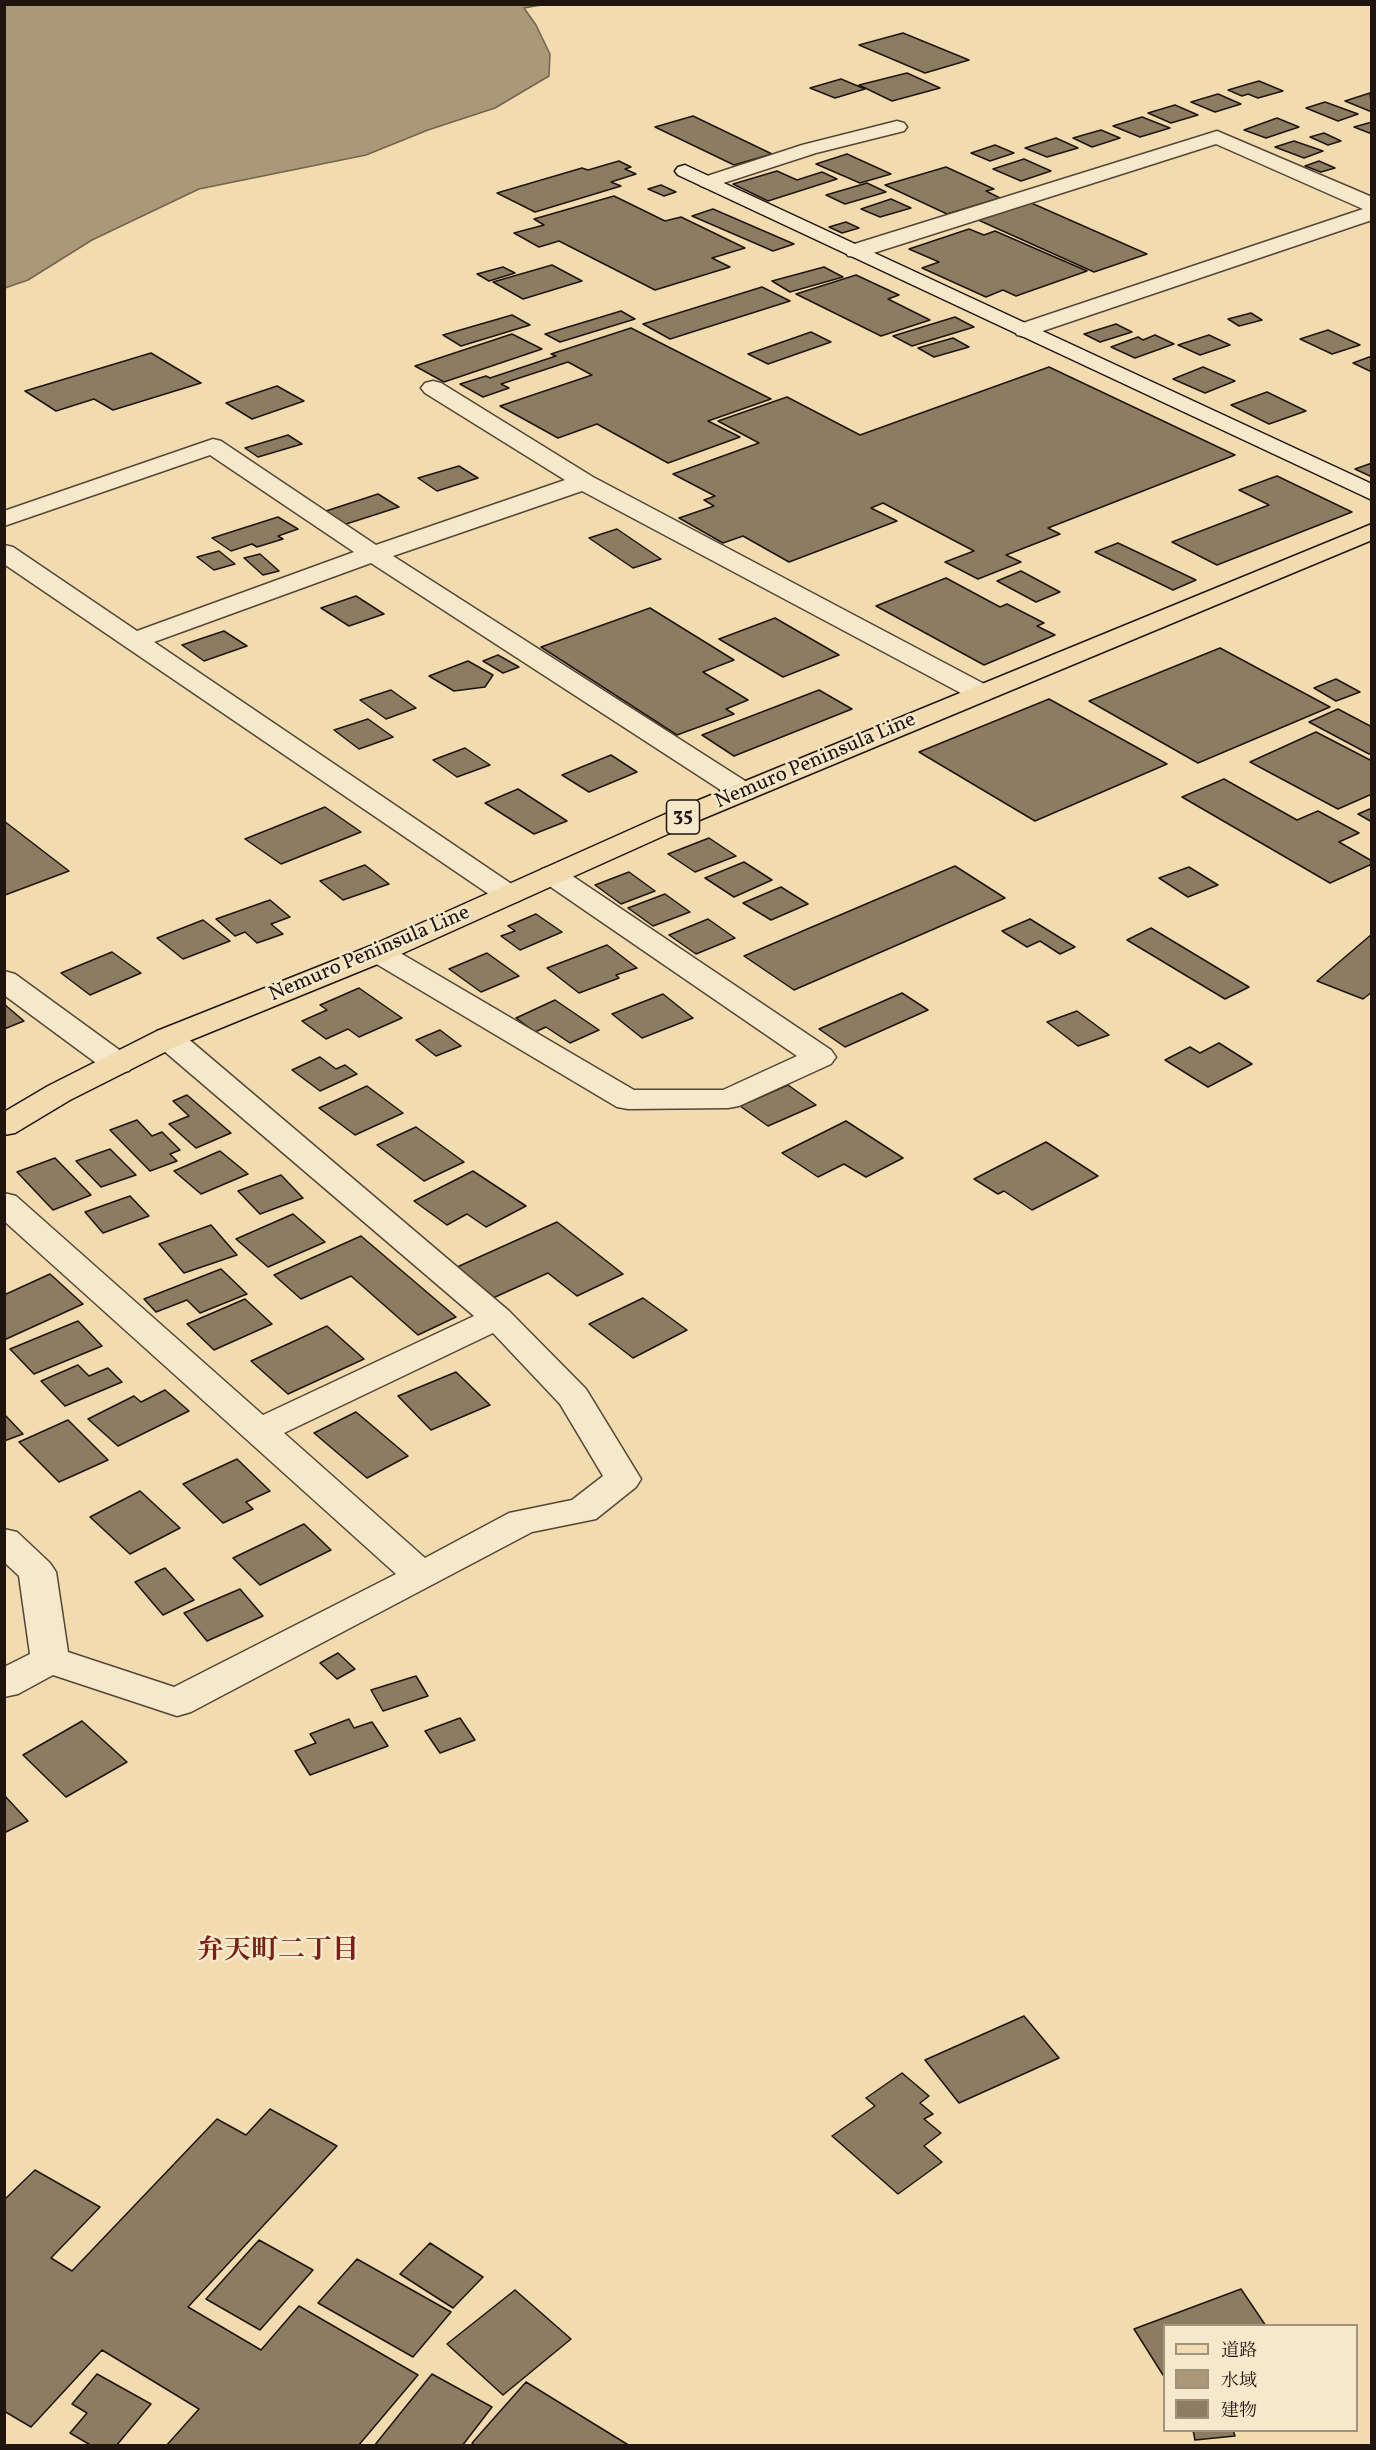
<!DOCTYPE html>
<meta charset="utf-8">
<style>
body{margin:0}
#map{position:relative;width:1376px;height:2450px;overflow:hidden;background:#f1dbaf;font-family:Vollkorn,"Noto Serif JP",serif}
canvas{display:block}
.frame{position:absolute;inset:0;border:6px solid #1f150e;pointer-events:none}
.legend{position:absolute;left:1163px;top:2324px;width:195px;height:108px;box-sizing:border-box;background:#f6e8cb;border:2px solid #a0947f;margin:0;padding:8px 10px;list-style:none;font-size:18px;color:#1f150e}
.legend li{display:flex;align-items:center;gap:12px;height:30px}
.legend b{width:30px;border:2px solid #a0947f}
</style>
<div id="map">
<canvas width="1376" height="2450"></canvas>
<div class="frame"></div>
<ul class="legend">
<li><b style="height:8px;background:#f1dbaf"></b>道路</li>
<li><b style="height:16px;background:#aa9878"></b>水域</li>
<li><b style="height:16px;background:#8c7c62"></b>建物</li>
</ul>
</div>
<script>
const ctx = document.querySelector('canvas').getContext('2d');
ctx.lineJoin = 'round';
function fill(path, color) { ctx.fillStyle = color; ctx.fill(path, 'evenodd'); }
const toPath = rows => new Path2D(rows.map(r => 'M' + r).join(''));
function trace(path, color, width, dash) { ctx.strokeStyle = color; ctx.lineWidth = width; ctx.lineCap = dash ? 'butt' : 'round'; ctx.setLineDash(dash || []); ctx.stroke(path); }
function write(font, color, halo, rows, align = 'center') {
  ctx.font = font + ' Vollkorn,"Noto Serif JP",serif'; ctx.lineWidth = 5; ctx.setLineDash([]); ctx.textBaseline = 'middle'; ctx.strokeStyle = halo; ctx.fillStyle = color; for (const [text, x, y, turn = 0] of rows) {
    ctx.save(); ctx.translate(x, y); ctx.rotate((+turn || 0) * Math.PI / 180); ctx.textAlign = isNaN(turn) ? turn : align; if (halo) ctx.strokeText(text, 0, 0); ctx.fillText(text, 0, 0); ctx.restore();
  }
}
const water = toPath([
 [4,5,541,5,524,8,536,25,550,54,549,76,495,108,428,130,366,155,199,189,92,240,28,280,5,288,4,5]
]);
const building = toPath([
 [903,33,969,60,925,73,859,45,903,33],
 [907,73,940,88,892,101,859,85,907,73],
 [841,79,865,89,835,98,810,88,841,79],
 [1259,81,1283,91,1258,98,1248,94,1242,96,1228,90,1259,81],
 [1370,93,1372,112,1345,101,1370,93],
 [1218,94,1241,104,1215,112,1191,102,1218,94],
 [1325,102,1358,114,1338,121,1306,108,1325,102],
 [1175,105,1198,115,1171,123,1148,113,1175,105],
 [693,116,772,154,734,165,655,127,693,116],
 [1142,117,1170,128,1140,137,1113,126,1142,117],
 [1277,118,1299,127,1266,138,1244,130,1277,118],
 [1372,122,1372,134,1354,127,1372,122],
 [1101,130,1120,138,1092,147,1073,138,1101,130],
 [1324,133,1341,141,1328,145,1310,137,1324,133],
 [1056,138,1078,148,1047,157,1025,148,1056,138],
 [1294,141,1323,151,1304,158,1275,147,1294,141],
 [995,145,1014,153,990,161,971,153,995,145],
 [847,154,891,174,860,183,816,164,847,154],
 [1024,159,1051,171,1021,181,993,169,1024,159],
 [619,161,631,167,625,169,636,174,611,182,621,186,535,212,497,193,582,168,588,170,619,161],
 [1319,161,1335,168,1321,172,1305,166,1319,161],
 [946,167,994,189,986,191,1000,198,947,214,885,185,946,167],
 [777,171,797,180,822,172,837,179,768,201,733,184,777,171],
 [867,183,886,192,845,204,826,195,867,183],
 [661,185,676,192,664,196,648,189,661,185],
 [614,196,665,221,681,217,745,248,712,258,730,267,655,290,559,241,539,247,514,233,544,225,534,219,614,196],
 [891,199,911,208,880,217,861,209,891,199],
 [1029,202,1147,254,1094,272,976,219,1029,202],
 [713,209,794,244,773,251,692,216,713,209],
 [846,222,859,228,842,233,829,227,846,222],
 [969,229,984,235,995,231,1087,271,1016,296,1003,290,986,297,922,268,939,262,909,249,969,229],
 [552,265,582,281,523,299,493,282,552,265],
 [503,267,515,273,489,281,477,274,503,267],
 [824,267,843,277,790,292,772,281,824,267],
 [856,275,899,295,888,299,930,320,881,336,796,294,856,275],
 [762,287,790,301,670,339,643,324,762,287],
 [621,311,635,319,560,342,545,334,621,311],
 [1251,313,1262,320,1239,326,1228,319,1251,313],
 [512,315,530,325,461,346,443,335,512,315],
 [955,317,974,327,912,346,893,336,955,317],
 [1116,324,1132,332,1100,342,1084,334,1116,324],
 [631,328,771,399,708,421,740,437,668,463,597,424,558,438,500,406,592,375,568,362,501,384,509,388,483,397,460,384,486,376,490,378,556,356,551,354,631,328],
 [1328,330,1360,345,1332,354,1300,339,1328,330],
 [811,332,831,342,768,364,748,354,811,332],
 [512,334,542,349,444,382,415,366,512,334],
 [1155,335,1174,344,1135,358,1111,347,1138,337,1143,340,1155,335],
 [1209,335,1230,345,1200,355,1178,345,1209,335],
 [953,338,969,347,934,357,918,348,953,338],
 [151,353,201,383,113,410,94,399,56,411,25,391,151,353],
 [1372,356,1372,372,1353,363,1372,356],
 [1049,367,1235,455,1048,528,1060,534,1006,555,1021,562,978,579,945,562,974,551,883,503,871,508,897,521,789,562,743,536,723,543,679,518,714,506,704,500,715,496,673,474,759,443,718,421,787,397,860,435,1049,367],
 [1203,367,1235,381,1205,393,1173,379,1203,367],
 [277,386,304,401,252,419,226,403,277,386],
 [1267,392,1306,411,1269,424,1231,405,1267,392],
 [288,435,302,444,258,457,245,448,288,435],
 [1372,463,1372,477,1355,469,1372,463],
 [459,466,478,478,437,491,418,478,459,466],
 [1277,476,1352,512,1217,565,1172,542,1269,505,1239,490,1277,476],
 [378,494,399,507,343,525,323,512,378,494],
 [278,517,298,529,278,536,283,539,257,547,252,544,231,551,212,538,278,517],
 [617,529,661,559,633,568,589,538,617,529],
 [1118,543,1196,580,1173,590,1095,552,1118,543],
 [219,551,235,564,214,570,197,557,219,551],
 [260,554,279,571,263,575,244,558,260,554],
 [1021,571,1060,592,1036,602,997,581,1021,571],
 [946,578,1000,607,1007,604,1044,623,1037,626,1055,635,984,665,876,606,946,578],
 [356,596,384,614,349,626,321,608,356,596],
 [650,608,734,660,703,672,748,700,726,709,734,714,677,735,541,647,650,608],
 [775,618,839,655,783,677,719,639,775,618],
 [224,631,247,646,204,661,182,645,224,631],
 [1220,648,1330,707,1198,763,1089,701,1220,648],
 [498,655,519,667,503,673,483,661,498,655],
 [468,661,493,675,485,687,454,691,429,676,468,661],
 [1336,679,1360,692,1336,701,1314,688,1336,679],
 [391,690,416,708,386,719,360,700,391,690],
 [819,690,852,709,734,756,702,735,819,690],
 [1049,699,1167,764,1035,821,919,752,1049,699],
 [1338,709,1372,727,1372,753,1369,754,1309,722,1338,709],
 [368,719,393,737,359,749,334,730,368,719],
 [1316,732,1372,761,1372,794,1338,809,1250,762,1316,732],
 [465,748,490,765,457,777,433,760,465,748],
 [611,755,637,772,589,792,562,775,611,755],
 [1224,779,1297,820,1318,811,1359,833,1339,842,1372,861,1372,864,1330,883,1182,797,1224,779],
 [518,789,567,821,534,834,485,803,518,789],
 [325,807,361,832,281,864,245,839,325,807],
 [1372,808,1372,822,1358,814,1372,808],
 [4,821,69,871,5,895,4,821],
 [709,838,736,856,695,872,668,854,709,838],
 [744,862,772,880,734,897,705,878,744,862],
 [365,865,389,884,343,900,320,881,365,865],
 [955,866,1005,898,794,990,744,956,955,866],
 [1189,867,1218,885,1188,897,1159,878,1189,867],
 [629,872,655,891,621,904,595,885,629,872],
 [781,887,808,904,771,920,743,903,781,887],
 [665,894,690,912,653,926,628,908,665,894],
 [270,900,290,917,271,924,283,934,257,943,245,932,235,936,216,919,270,900],
 [536,914,562,932,520,950,501,936,515,931,508,926,536,914],
 [708,919,735,938,696,954,669,935,708,919],
 [1030,919,1075,947,1060,954,1040,941,1027,947,1002,931,1030,919],
 [203,920,230,941,183,959,157,938,203,920],
 [1151,928,1249,987,1225,999,1127,940,1151,928],
 [1372,934,1372,992,1363,999,1317,981,1372,934],
 [607,945,637,968,616,975,619,978,579,993,547,968,607,945],
 [112,952,141,973,90,995,61,973,112,952],
 [487,953,519,976,481,992,449,969,487,953],
 [359,988,402,1018,359,1037,348,1029,326,1039,302,1021,327,1010,320,1005,359,988],
 [902,993,928,1010,845,1047,819,1029,902,993],
 [663,994,693,1018,642,1038,612,1014,663,994],
 [555,1000,599,1030,570,1043,546,1027,535,1032,516,1018,555,1000],
 [4,1004,24,1021,4,1029,4,1004],
 [1077,1011,1109,1035,1078,1046,1047,1022,1077,1011],
 [440,1030,461,1046,436,1056,416,1040,440,1030],
 [1219,1043,1252,1064,1208,1087,1165,1060,1190,1047,1200,1053,1219,1043],
 [320,1057,336,1069,345,1065,357,1074,320,1091,292,1070,320,1057],
 [788,1085,816,1105,768,1126,740,1106,788,1085],
 [367,1086,403,1113,355,1135,319,1108,367,1086],
 [187,1095,231,1133,196,1148,169,1124,189,1116,173,1101,187,1095],
 [137,1120,152,1136,162,1132,180,1150,170,1154,177,1161,150,1171,110,1130,137,1120],
 [846,1121,903,1158,866,1177,844,1164,818,1177,782,1153,846,1121],
 [416,1127,464,1162,424,1181,377,1145,416,1127],
 [1046,1142,1098,1176,1032,1210,1004,1191,998,1194,974,1179,1046,1142],
 [110,1149,136,1175,101,1187,76,1161,110,1149],
 [220,1151,248,1174,201,1194,174,1171,220,1151],
 [55,1158,91,1195,53,1210,17,1172,55,1158],
 [473,1171,526,1206,486,1227,467,1214,447,1225,414,1201,473,1171],
 [281,1175,303,1198,260,1214,238,1191,281,1175],
 [130,1196,149,1216,103,1233,85,1212,130,1196],
 [293,1214,325,1242,268,1267,236,1239,293,1214],
 [557,1222,623,1274,577,1296,548,1273,493,1298,457,1267,557,1222],
 [211,1225,237,1255,184,1273,159,1244,211,1225],
 [361,1236,456,1317,418,1335,351,1276,301,1299,274,1275,361,1236],
 [221,1269,247,1294,200,1313,187,1300,156,1312,144,1299,221,1269],
 [50,1274,83,1304,4,1340,4,1295,50,1274],
 [643,1298,687,1330,633,1358,589,1324,643,1298],
 [245,1299,272,1324,214,1350,187,1324,245,1299],
 [78,1321,102,1346,34,1374,10,1349,78,1321],
 [327,1326,364,1359,288,1394,251,1361,327,1326],
 [78,1365,89,1376,108,1368,122,1382,65,1406,41,1381,78,1365],
 [456,1372,490,1405,431,1430,398,1396,456,1372],
 [165,1390,189,1411,118,1446,88,1419,134,1396,141,1402,165,1390],
 [356,1412,408,1456,367,1478,314,1433,356,1412],
 [5,1415,23,1434,4,1441,4,1416,5,1415],
 [68,1420,108,1460,59,1482,19,1442,68,1420],
 [237,1459,270,1491,246,1502,253,1509,223,1523,183,1484,237,1459],
 [140,1491,180,1528,130,1554,90,1517,140,1491],
 [304,1524,331,1550,260,1585,233,1558,304,1524],
 [165,1568,194,1600,163,1615,135,1582,165,1568],
 [240,1589,263,1616,207,1641,184,1613,240,1589],
 [338,1653,355,1669,337,1679,320,1663,338,1653],
 [416,1676,428,1696,383,1711,371,1690,416,1676],
 [460,1718,475,1740,440,1753,425,1731,460,1718],
 [349,1719,354,1728,372,1722,388,1746,310,1775,295,1751,316,1743,310,1734,349,1719],
 [82,1721,127,1762,66,1797,23,1755,82,1721],
 [4,1795,28,1821,4,1833,4,1795],
 [1024,2016,1059,2058,959,2103,925,2060,1024,2016],
 [902,2073,929,2096,920,2103,933,2114,924,2119,941,2133,924,2146,942,2162,898,2194,832,2136,875,2106,866,2098,902,2073],
 [270,2109,337,2146,188,2307,261,2350,299,2306,418,2375,358,2446,166,2446,199,2409,102,2350,31,2427,4,2411,4,2200,35,2170,100,2207,51,2258,72,2271,217,2119,246,2135,270,2109],
 [259,2240,313,2270,260,2330,206,2299,259,2240],
 [430,2243,483,2277,453,2308,400,2274,430,2243],
 [357,2259,451,2312,413,2357,318,2303,357,2259],
 [1241,2289,1266,2326,1164,2326,1164,2375,1163,2375,1134,2329,1241,2289],
 [515,2290,571,2339,503,2395,447,2344,515,2290],
 [97,2374,151,2404,116,2446,92,2446,70,2433,87,2413,72,2404,97,2374],
 [432,2374,492,2407,462,2446,374,2446,432,2374],
 [526,2382,630,2446,476,2446,472,2443,526,2382],
 [1193,2430,1233,2430,1235,2436,1195,2440,1193,2430]
]);
const street = toPath([
 [897,121,904,123,907,127,904,131,816,153,708,188,701,186,698,182,701,178,802,145,897,121],
 [1217,131,1372,197,1372,220,1025,337,1017,335,1014,330,1017,325,1363,209,1216,144,864,256,856,257,848,256,845,251,848,246,1217,131],
 [433,381,441,383,593,477,990,687,994,693,990,699,981,701,972,699,582,491,393,556,753,786,757,792,753,798,743,800,733,798,371,563,154,642,519,889,524,895,519,901,509,904,499,901,4,564,4,545,13,547,137,631,354,552,210,455,4,526,4,511,213,439,221,441,376,545,565,480,425,393,421,388,425,383,433,381],
 [552,866,562,869,831,1050,836,1057,831,1064,739,1106,728,1108,628,1109,617,1107,368,959,364,953,368,947,379,944,390,947,634,1090,723,1090,797,1056,542,881,538,875,542,869,552,866],
 [4,971,15,974,129,1057,134,1064,129,1071,118,1073,107,1071,4,995,4,971],
 [168,1029,179,1031,509,1311,586,1389,641,1479,636,1487,596,1519,532,1532,191,1712,177,1716,53,1675,18,1694,4,1697,4,1667,30,1654,19,1576,4,1562,4,1529,17,1532,50,1563,56,1572,68,1652,174,1687,396,1574,4,1221,4,1193,16,1196,263,1415,474,1316,157,1045,153,1038,157,1031,168,1029],
 [493,1333,560,1404,603,1476,572,1500,509,1513,425,1558,284,1433,493,1333]
]);
const secondary = toPath([
 [685,165,1372,484,1372,500,678,175,675,171,678,167,685,165]
]);
const primary = toPath([
 [1372,524,1372,540,690,824,390,959,179,1045,70,1100,15,1133,4,1135,4,1112,48,1086,157,1031,368,947,670,812,1372,524]
]);
const shields = [
 [683,817,33]
];
const shieldNames = [
 ["35",683,817]
];
const streetNames = [
 ["Nemuro Peninsula Line",816,762,-23],
 ["Nemuro Peninsula Line",370,955,-23]
];
const nearNeighbourhoodnames = [
 ["弁天町二丁目",278,1953]
];
fill(water, '#aa9878');
trace(water, '#72644e', 1.5);
fill(building, '#8c7c62');
trace(building, '#1f150e', 1.5);
trace(street, '#544636', 3);
trace(secondary, '#1f150e', 3);
trace(primary, '#1f150e', 3);
fill(street, '#f6e8cb');
fill(secondary, '#f6e8cb');
fill(primary, '#f1dbaf');
for (const [x, y, w] of shields) { const box = new Path2D(); box.roundRect(x - w / 2, y - 17, w, 34, 4.5); ctx.fillStyle = '#f6e8cb'; ctx.fill(box); trace(box, '#1f150e', 1.5); }
write('bold 20px', '#1f150e', null, shieldNames);
write('21px', '#1f150e', '#f6e8cb', streetNames);
write('bold 27px', '#7a1f14', '#f6e8cb', nearNeighbourhoodnames);
</script>
